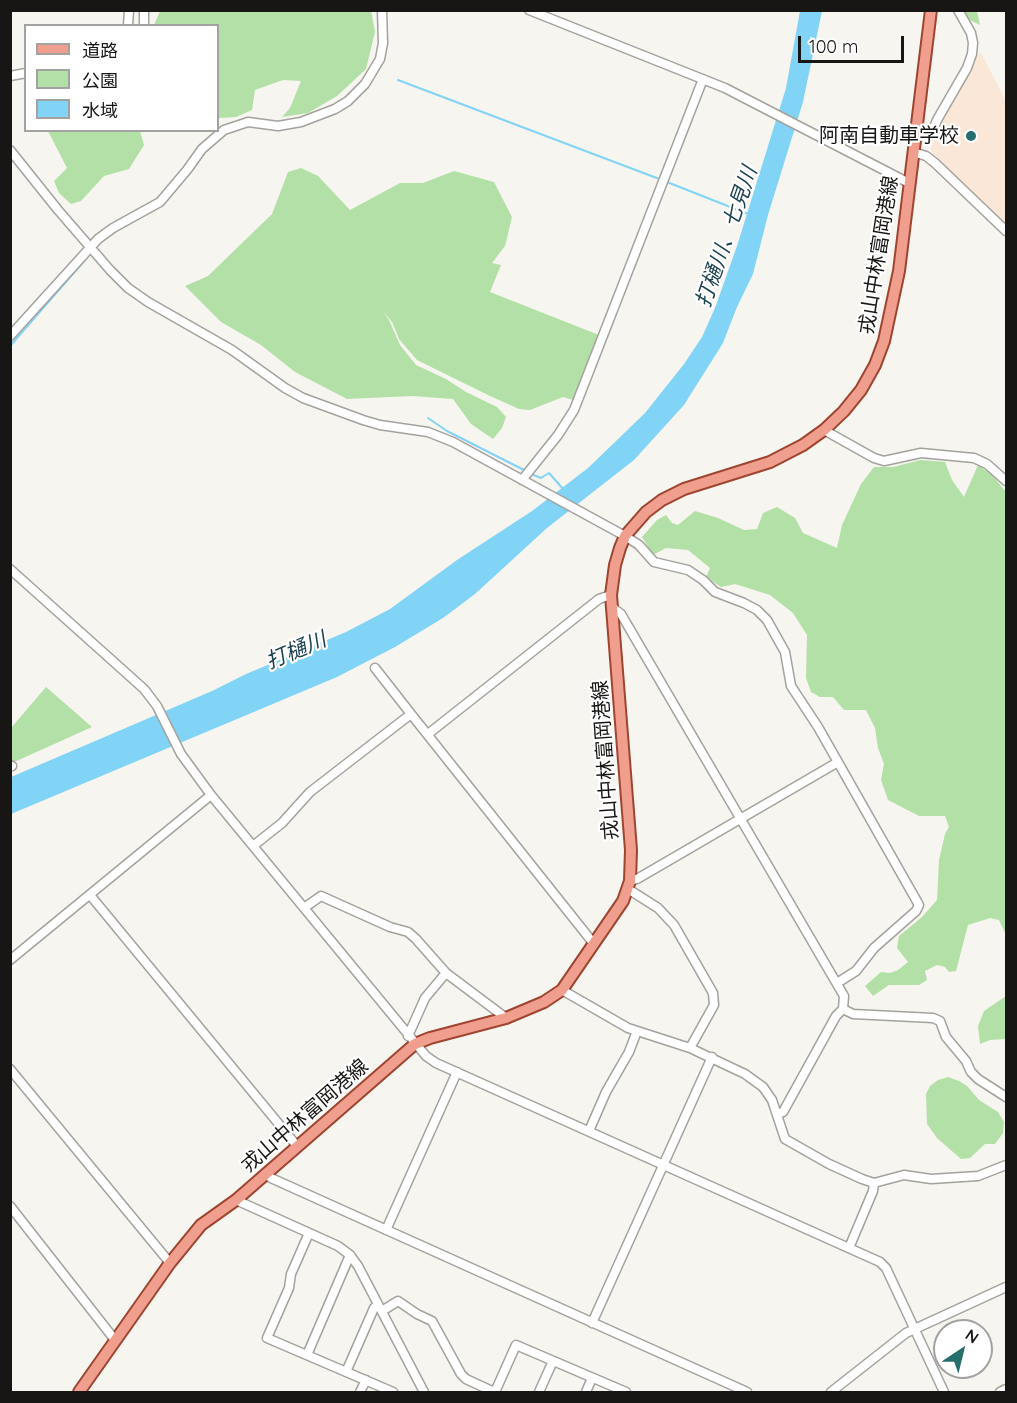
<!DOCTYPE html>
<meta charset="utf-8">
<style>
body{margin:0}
#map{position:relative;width:1017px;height:1403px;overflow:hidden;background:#f7f5f0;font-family:Quicksand,"Noto Sans JP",sans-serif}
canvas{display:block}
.frame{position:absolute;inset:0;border:12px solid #171614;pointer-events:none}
.legend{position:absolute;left:24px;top:24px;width:195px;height:108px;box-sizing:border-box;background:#fff;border:2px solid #a2a2a1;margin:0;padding:8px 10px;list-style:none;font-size:18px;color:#171614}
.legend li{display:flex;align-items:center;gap:12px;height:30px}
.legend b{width:30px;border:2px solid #a2a2a1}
.north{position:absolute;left:933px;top:1319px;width:60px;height:60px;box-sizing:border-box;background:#fff;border:2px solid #a2a2a1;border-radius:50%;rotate:35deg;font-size:16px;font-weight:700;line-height:24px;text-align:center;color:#171614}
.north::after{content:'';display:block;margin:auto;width:21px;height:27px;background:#256f6c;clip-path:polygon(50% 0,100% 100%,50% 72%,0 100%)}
.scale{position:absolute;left:798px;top:36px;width:106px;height:27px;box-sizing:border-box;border:3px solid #171614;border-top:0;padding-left:8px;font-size:18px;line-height:21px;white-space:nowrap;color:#171614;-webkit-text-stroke:4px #fff;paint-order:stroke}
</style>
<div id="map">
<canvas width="1017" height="1403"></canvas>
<div class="frame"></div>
<ul class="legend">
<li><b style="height:8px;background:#f09e8d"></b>道路</li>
<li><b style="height:16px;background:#b3e0a6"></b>公園</li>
<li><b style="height:16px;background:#81d4f5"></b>水域</li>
</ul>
<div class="north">N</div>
<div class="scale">100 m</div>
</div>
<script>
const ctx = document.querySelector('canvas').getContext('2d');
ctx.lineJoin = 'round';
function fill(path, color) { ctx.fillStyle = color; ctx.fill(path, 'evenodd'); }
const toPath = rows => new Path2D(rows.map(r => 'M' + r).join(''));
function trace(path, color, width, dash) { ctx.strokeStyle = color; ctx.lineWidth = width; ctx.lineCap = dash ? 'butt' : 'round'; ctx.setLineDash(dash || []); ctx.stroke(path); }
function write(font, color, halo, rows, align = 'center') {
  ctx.font = font + ' Quicksand,"Noto Sans JP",sans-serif'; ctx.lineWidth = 4.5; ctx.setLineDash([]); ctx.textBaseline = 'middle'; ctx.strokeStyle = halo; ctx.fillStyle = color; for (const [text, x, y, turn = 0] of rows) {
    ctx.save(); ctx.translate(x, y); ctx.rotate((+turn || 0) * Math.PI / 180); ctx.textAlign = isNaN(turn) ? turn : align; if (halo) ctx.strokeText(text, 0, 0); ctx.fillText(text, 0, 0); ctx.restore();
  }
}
const education = toPath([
 [981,53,1006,101,1006,224,932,153,931,148,939,123,976,57]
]);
const green = toPath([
 [371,10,375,32,366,69,337,96,308,113,282,117,290,108,301,81,283,80,255,90,252,110,236,117,219,118,218,26,154,25,160,11],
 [964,11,977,11,980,25,968,19],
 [48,131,140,131,144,145,129,169,104,176,81,201,71,204,59,193,54,181,67,168],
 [301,168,318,176,350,210,400,183,423,183,454,171,494,182,512,217,505,246,492,263,501,265,490,292,599,335,573,400,563,397,530,410,519,409,490,396,417,360,399,339,392,322,382,310,389,320,400,345,416,365,446,379,466,392,497,407,506,417,502,428,493,439,471,424,453,399,412,396,347,399,295,372,261,345,221,322,185,286,208,276,272,214,288,172],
 [921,460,945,462,952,480,964,497,978,465,992,475,1006,492,1006,935,999,920,990,918,968,925,956,971,949,972,945,967,937,965,925,971,927,980,919,985,889,985,873,996,865,986,881,972,890,973,898,970,908,962,897,948,899,936,922,917,937,900,939,860,945,834,949,827,945,816,919,816,888,800,881,780,884,764,878,748,875,728,866,710,844,710,833,697,820,697,811,692,806,678,807,635,793,613,770,595,735,584,721,587,706,577,710,568,688,550,666,548,653,555,642,537,657,520,666,515,672,523,678,525,695,511,718,518,744,530,757,529,763,513,777,507,795,518,803,533,837,548,842,525,861,484,874,467,893,467],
 [46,687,92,727,12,763,11,728],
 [1006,996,1006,1039,990,1040,980,1044,978,1026,984,1011],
 [948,1077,959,1081,967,1086,979,1100,998,1112,1004,1122,1003,1133,995,1144,985,1144,970,1158,961,1159,937,1138,927,1124,926,1094,930,1086,938,1080]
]);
const water = toPath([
 [800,11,822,11,803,102,768,215,753,274,737,307,723,343,684,405,634,460,547,528,475,594,443,618,395,647,337,677,11,814,11,777,212,691,246,674,346,632,390,609,457,560,532,511,588,468,645,413,684,364,702,337,715,308,737,246,786,88]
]);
const stream = toPath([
 [398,80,662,180],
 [667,182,748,214],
 [10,346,85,260],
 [428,418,447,431,526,471],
 [531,474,541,478,549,473,564,490]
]);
const minor = toPath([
 [144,10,144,26],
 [529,10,725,88,909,183],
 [128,26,129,10],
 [10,76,26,73],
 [915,135,927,138,932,133,937,120,967,68,972,54,973,43,971,33,958,10],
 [10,150,58,210,110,270,128,288,148,302,232,350,285,388,303,398,363,420,380,425,428,432,453,442,625,536,639,545,654,562,688,570,703,580,715,592,744,603,757,610,767,620,785,652,791,686,818,727,919,905,916,911,874,948,856,971,837,983],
 [913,152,926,156,935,163,1006,231],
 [10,336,98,239,113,228,160,202,187,170,202,149,224,130,248,122,278,126,301,122,335,109,348,101,365,84,380,59,383,43,382,10],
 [824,430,874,458,884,461,921,453,974,458,987,464,1006,481],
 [522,480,558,435,574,410,703,79],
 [10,569,144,689,157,706,181,754,211,795,426,1056,436,1063,880,1262,886,1268,944,1392],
 [612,607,621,614,844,996,843,1009,836,1016,783,1112,777,1114],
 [375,668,411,714],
 [428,734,599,599,611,595],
 [10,765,12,766],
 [253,846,282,823,310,792,411,714,594,944],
 [630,881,637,879,838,762],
 [628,889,658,908,674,925,713,993,714,1005,690,1048],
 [90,895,297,1146],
 [304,908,321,896,390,927,408,932,416,939,446,973,506,1018],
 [10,960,211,795],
 [562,990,628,1028,690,1048,745,1074,763,1087,772,1100,785,1139,829,1164,862,1179,874,1183,904,1175,931,1179,978,1176,1006,1165],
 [843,1009,853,1014,933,1018,940,1021,946,1037,966,1061,971,1072,978,1079,1006,1097],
 [408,1036,425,998,446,973],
 [10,1069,170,1263],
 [589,1131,606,1092,629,1052,637,1031],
 [265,1174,271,1178,747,1392],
 [236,1200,338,1246,350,1255,358,1266,424,1392],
 [10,1206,115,1340],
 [386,1230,457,1072],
 [309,1233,291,1274,289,1288,267,1338,393,1392],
 [849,1248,873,1191,874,1183],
 [382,1311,398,1301,417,1314,432,1321,461,1374,466,1379,494,1392],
 [592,1323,712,1057],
 [307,1355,350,1255],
 [346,1372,374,1308,378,1305],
 [360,1392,366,1380],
 [495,1392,516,1345,626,1392],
 [539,1392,553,1361],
 [586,1392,592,1378],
 [831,1392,906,1333,1006,1287],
 [1000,1392,1006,1389]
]);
const major = toPath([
 [79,1392,170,1263,201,1225,236,1200,415,1044,430,1038,506,1018,544,1002,562,990,623,901,630,881,631,850,611,595,615,565,620,548,625,536,646,512,662,500,684,489,770,462,803,445,824,430,844,411,861,390,875,365,884,341,899,271,931,10]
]);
const markers = [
 [971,136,6,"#256f6c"]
];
const poiNames = [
 ["阿南自動車学校",959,136]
];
const streetNames = [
 ["戎山中林富岡港線",879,255,-81],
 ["戎山中林富岡港線",606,760,-94],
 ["戎山中林富岡港線",305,1116,-41]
];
const waterNames = [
 ["打樋川、七見川",727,237,-71],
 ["打樋川",296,651,-23]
];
fill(education, '#fbe7d7');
fill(green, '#b3e0a6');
fill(water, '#81d4f5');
trace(stream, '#81d4f5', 2);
trace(minor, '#a4a29d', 11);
trace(major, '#9e4531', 14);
trace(minor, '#fff', 8);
trace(major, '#f09e8d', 10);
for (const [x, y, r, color] of markers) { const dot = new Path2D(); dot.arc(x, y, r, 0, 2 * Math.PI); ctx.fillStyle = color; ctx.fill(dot); trace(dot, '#fff', 2); }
write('20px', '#171614', '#fff', poiNames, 'right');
write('20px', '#171614', '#fff', streetNames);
write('italic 21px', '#1c4250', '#fff', waterNames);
</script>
